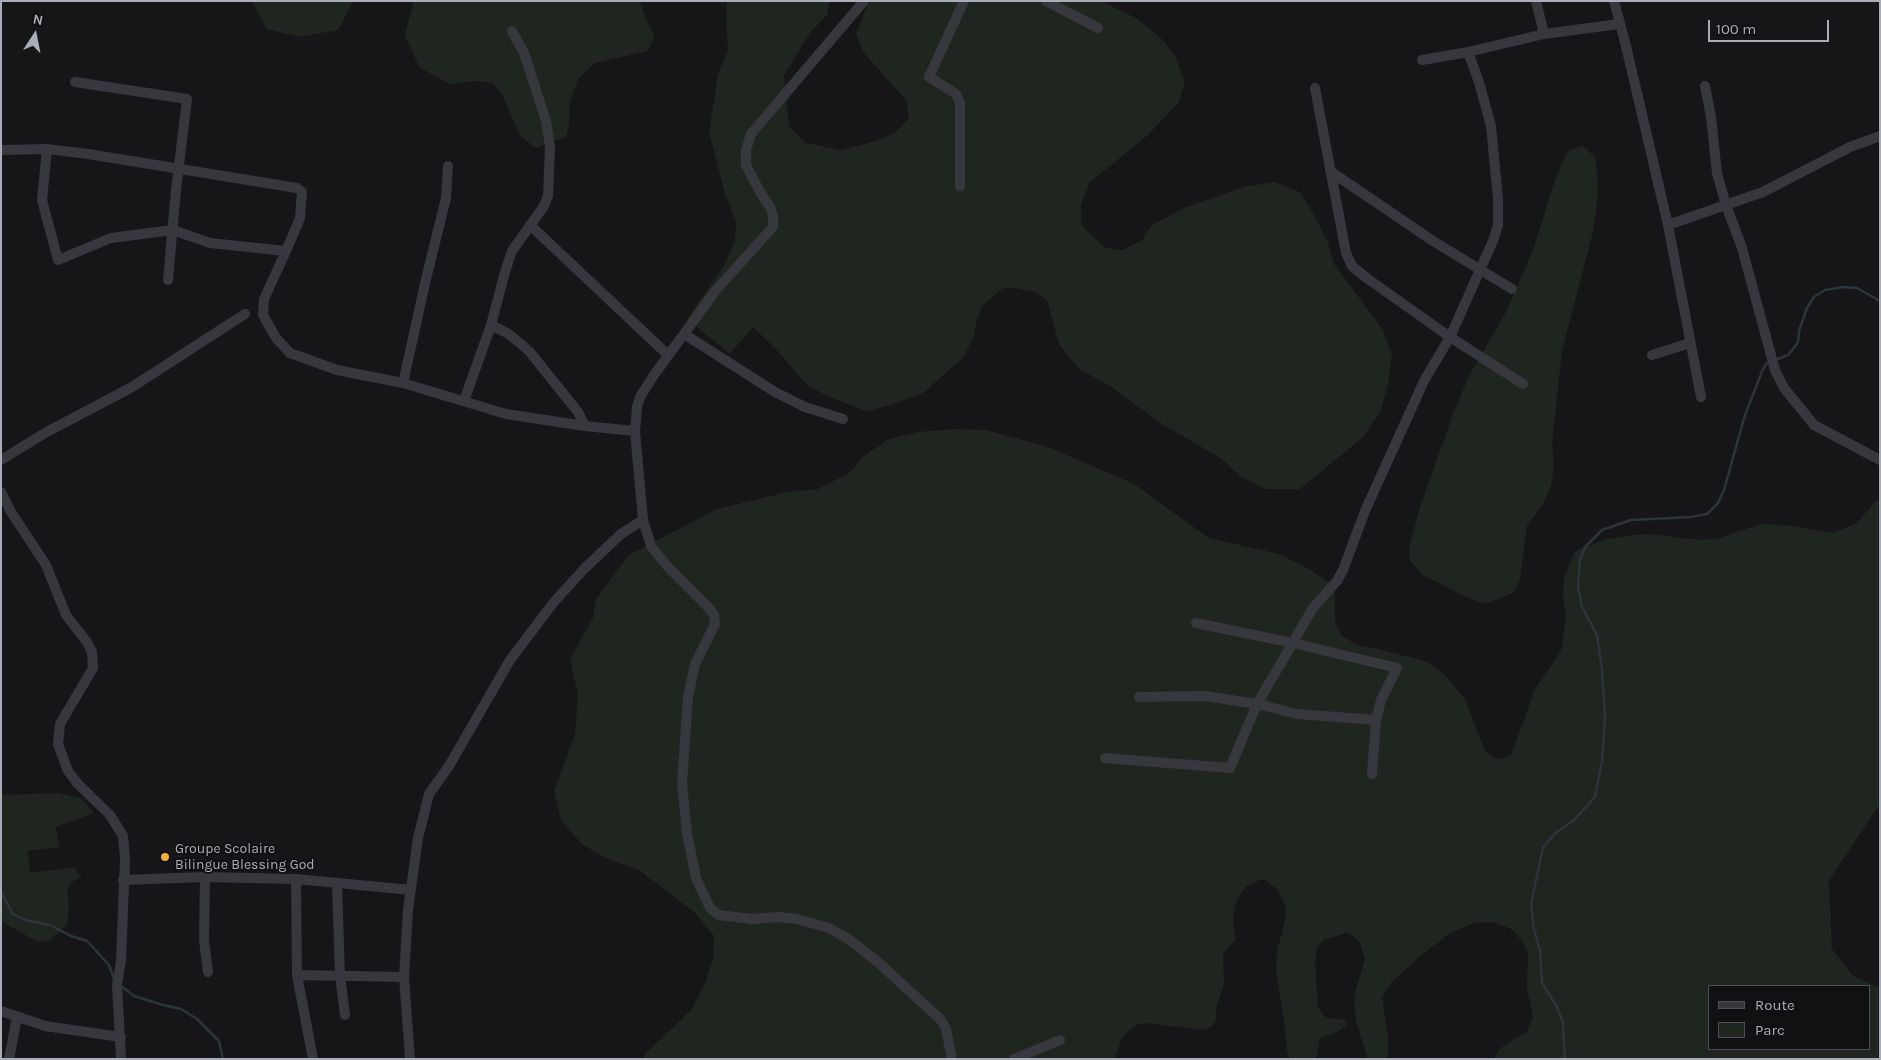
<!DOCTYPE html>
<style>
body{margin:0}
#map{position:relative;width:1881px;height:1060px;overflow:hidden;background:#161618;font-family:Karla,sans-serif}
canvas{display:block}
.frame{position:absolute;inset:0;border:2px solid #a8adb8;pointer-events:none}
.legend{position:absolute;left:1708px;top:985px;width:162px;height:65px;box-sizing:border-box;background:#111113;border:1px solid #4d4f55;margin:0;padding:6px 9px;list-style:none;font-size:15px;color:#a8adb8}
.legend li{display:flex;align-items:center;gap:10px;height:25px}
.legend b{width:25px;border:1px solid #4d4f55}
.north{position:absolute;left:10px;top:10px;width:50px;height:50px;-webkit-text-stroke:4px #111113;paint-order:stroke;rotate:11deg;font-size:14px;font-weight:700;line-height:20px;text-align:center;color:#a8adb8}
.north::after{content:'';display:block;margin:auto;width:18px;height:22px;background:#a8adb8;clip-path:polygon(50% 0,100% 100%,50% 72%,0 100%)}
.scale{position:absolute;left:1708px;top:20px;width:121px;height:22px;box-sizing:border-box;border:2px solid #a8adb8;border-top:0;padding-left:6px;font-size:15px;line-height:18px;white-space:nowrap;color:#a8adb8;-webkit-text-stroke:4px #111113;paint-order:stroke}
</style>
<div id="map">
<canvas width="1881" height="1060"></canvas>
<div class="frame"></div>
<ul class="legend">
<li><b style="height:6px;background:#37383d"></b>Route</li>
<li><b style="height:14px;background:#1e261f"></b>Parc</li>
</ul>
<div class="north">N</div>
<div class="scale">100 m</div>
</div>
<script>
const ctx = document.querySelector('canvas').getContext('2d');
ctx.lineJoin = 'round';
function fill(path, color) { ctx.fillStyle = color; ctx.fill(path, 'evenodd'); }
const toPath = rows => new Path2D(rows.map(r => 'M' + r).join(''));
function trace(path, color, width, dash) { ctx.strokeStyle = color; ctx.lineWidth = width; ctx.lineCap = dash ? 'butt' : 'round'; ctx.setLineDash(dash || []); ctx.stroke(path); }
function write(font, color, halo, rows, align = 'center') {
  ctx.font = font + ' Karla,sans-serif'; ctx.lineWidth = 4; ctx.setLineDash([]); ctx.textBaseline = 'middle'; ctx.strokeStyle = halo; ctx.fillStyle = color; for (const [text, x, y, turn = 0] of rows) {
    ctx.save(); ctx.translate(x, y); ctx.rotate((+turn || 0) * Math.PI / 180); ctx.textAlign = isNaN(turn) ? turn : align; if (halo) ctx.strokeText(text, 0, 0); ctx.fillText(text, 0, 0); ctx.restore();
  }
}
const green = toPath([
 [251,1,353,1,338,30,300,37,267,29],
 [414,1,640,1,646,20,655,36,648,51,595,63,578,79,570,102,569,123,566,137,536,148,520,136,503,96,493,83,476,81,450,84,419,67,405,35],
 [727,1,830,1,827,15,810,33,784,75,789,126,806,143,840,150,873,142,894,133,909,119,906,100,863,52,856,34,868,4,872,1,1101,1,1136,18,1163,40,1175,56,1185,82,1179,102,1148,135,1089,183,1081,206,1081,225,1105,248,1123,250,1142,240,1152,225,1184,208,1244,187,1274,182,1300,192,1314,215,1328,243,1334,264,1381,327,1392,353,1388,385,1380,412,1363,437,1300,489,1265,489,1240,476,1222,459,1160,423,1110,386,1079,369,1059,344,1047,300,1035,292,1015,288,1003,288,983,305,977,319,974,336,963,358,923,393,888,406,865,411,825,395,806,384,775,348,753,327,730,354,687,319,723,267,735,241,736,221,725,194,709,132,718,75,728,51,726,16],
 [1582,145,1596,158,1598,191,1594,228,1562,351,1552,444,1554,468,1551,486,1543,504,1527,526,1520,580,1513,593,1485,604,1466,597,1423,575,1410,561,1409,548,1420,507,1454,411,1469,376,1506,312,1533,250,1556,177,1567,152],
 [954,429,986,430,1048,447,1134,484,1209,538,1279,554,1309,569,1329,582,1335,592,1335,622,1342,636,1359,646,1377,649,1425,661,1444,674,1465,699,1485,751,1494,758,1499,759,1511,755,1535,689,1561,651,1566,617,1563,597,1564,578,1575,551,1607,539,1632,535,1649,534,1701,540,1720,538,1739,531,1763,524,1792,526,1833,533,1857,523,1875,502,1880,499,1880,804,1829,880,1832,949,1853,976,1880,988,1880,1059,1493,1059,1502,1047,1527,1031,1533,1017,1527,989,1528,954,1523,943,1513,930,1493,922,1474,923,1450,933,1418,958,1391,983,1382,997,1388,1036,1388,1053,1386,1059,1368,1059,1356,1021,1354,1001,1356,989,1365,959,1360,943,1353,936,1347,933,1323,940,1318,947,1315,960,1318,1007,1325,1017,1345,1020,1346,1026,1335,1033,1320,1038,1316,1059,1290,1059,1287,1051,1285,1027,1276,970,1277,952,1286,916,1286,907,1277,889,1265,880,1260,880,1246,886,1236,902,1233,918,1235,940,1223,954,1224,984,1216,1008,1216,1021,1212,1026,1204,1030,1144,1023,1137,1025,1125,1034,1120,1043,1117,1053,1112,1059,643,1059,646,1053,691,1010,705,983,713,959,714,936,696,914,672,895,639,870,608,859,583,845,561,821,554,791,575,734,578,694,570,659,593,618,596,599,629,555,717,509,787,492,818,489,849,473,864,456,889,439,918,432],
 [1710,986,1870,986,1870,1049,1710,1049],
 [57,793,81,798,94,813,56,827,60,847,28,851,30,873,75,867,81,877,70,883,67,892,69,904,67,924,52,939,45,942,36,941,1,921,1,795]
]);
const stream = toPath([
 [1775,360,1788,355,1794,348,1798,342,1799,331,1807,308,1814,297,1825,290,1843,287,1857,288,1880,301],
 [1,892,13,914,25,920,50,925,71,936,87,941,109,965,115,981],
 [121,986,134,996,163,1005,181,1009,197,1019,219,1041,223,1059],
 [1565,1059,1563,1023,1557,1007,1542,983,1540,951,1534,929,1531,904,1543,847,1557,832,1574,820,1595,797,1602,761,1605,720,1602,669,1597,635,1582,607,1578,587,1580,560,1585,547,1602,530,1631,520,1691,517,1707,514,1718,503,1724,490,1745,415,1763,369,1767,363,1770,362]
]);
const minor = toPath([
 [1046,1,1098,28],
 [1536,1,1544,34],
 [1614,1,1625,42,1668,225,1701,397],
 [1422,60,1468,52,1544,34,1619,24],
 [75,82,187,99,176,190,168,280],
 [1705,86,1711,117,1717,173,1726,205,1742,248,1775,370,1784,388,1814,425,1880,460],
 [1315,88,1346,253,1352,266,1368,279,1450,337,1523,384],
 [47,149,42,200,58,260,111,238,173,230,210,243,286,251,264,299,263,315,276,338,290,353,337,370,403,383,506,414,585,426,635,431,637,407,640,397,654,375,716,290,773,227,773,216,770,207,760,192,746,165,746,150,751,134,864,1],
 [1,150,47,149,88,154,297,188,302,192,300,218,286,251],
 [1330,171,1433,241,1512,289],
 [960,186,960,103,956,94,929,77,964,1],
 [530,225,668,355],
 [1668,225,1763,192,1850,147,1880,136],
 [491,325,509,334,529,351,578,412,585,426],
 [684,334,775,392,805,407,843,419],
 [1652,355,1690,343],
 [403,383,426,279,446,198,448,166],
 [464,401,491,325,505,272,512,251,544,206,548,196,550,147,546,121,524,53,512,31],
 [635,431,643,520,651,546,667,566,708,607,714,615,715,624,695,664,688,697,682,784,687,833,696,878,710,908,719,915,752,919,778,917,797,919,829,928,850,940,879,963,941,1020,946,1029,952,1059],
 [1,460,45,433,132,387,245,314],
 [1,492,11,512,46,565,66,615,87,642,92,652,93,668,60,724,58,744,68,771,78,784,110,815,123,836,125,859,121,961,117,984,121,1059],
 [1196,623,1293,643,1397,668,1381,700,1376,720,1372,774],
 [1139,697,1205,696,1257,704,1297,714,1376,720],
 [1105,758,1230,768,1257,704,1313,608,1337,581,1343,570,1365,511,1424,381,1450,337,1493,241,1498,225,1498,199,1491,126,1479,82,1468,52],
 [205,877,204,940,208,972],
 [296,879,297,975,313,1059],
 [123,880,205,877,296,879,411,890],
 [337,883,340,976,345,1015],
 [297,975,404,977],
 [1,1011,45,1026,121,1037],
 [9,1059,17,1017],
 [410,1059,404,977,408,910,418,838,429,794,449,766,510,660,554,602,584,569,621,534,643,520],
 [1014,1059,1060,1040]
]);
const markers = [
 [165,857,5,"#f2b134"]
];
const poiNames = [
 ["Groupe Scolaire",175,849],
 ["Bilingue Blessing God",175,865]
];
fill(green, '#1e261f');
trace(stream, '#2c353c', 2.5);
trace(minor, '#37383d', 10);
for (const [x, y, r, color] of markers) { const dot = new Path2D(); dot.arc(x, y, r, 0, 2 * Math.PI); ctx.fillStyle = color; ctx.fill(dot); trace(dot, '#111113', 2); }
write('14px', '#a8adb8', '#111113', poiNames, 'left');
</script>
